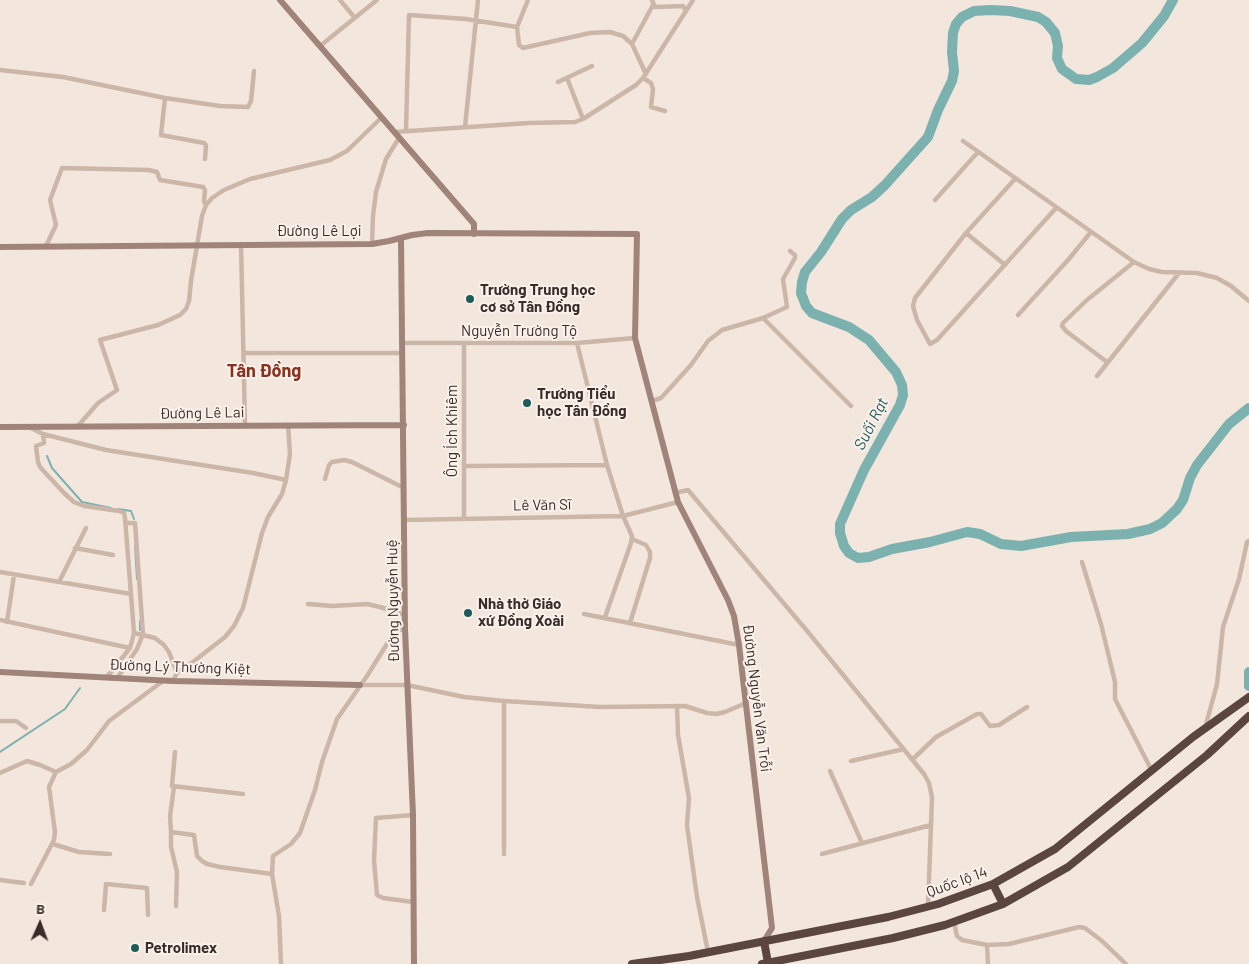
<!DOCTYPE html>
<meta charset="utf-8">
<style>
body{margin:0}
#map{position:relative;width:1249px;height:964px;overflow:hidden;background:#f3e7dd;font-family:Barlow,sans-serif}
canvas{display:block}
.north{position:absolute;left:15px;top:899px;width:50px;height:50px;-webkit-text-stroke:4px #faf1ea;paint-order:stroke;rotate:2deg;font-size:14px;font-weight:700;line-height:20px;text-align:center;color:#392c29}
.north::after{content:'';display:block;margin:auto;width:18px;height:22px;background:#392c29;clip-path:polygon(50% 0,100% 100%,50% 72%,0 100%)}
</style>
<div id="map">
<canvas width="1249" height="964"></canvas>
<div class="north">B</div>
</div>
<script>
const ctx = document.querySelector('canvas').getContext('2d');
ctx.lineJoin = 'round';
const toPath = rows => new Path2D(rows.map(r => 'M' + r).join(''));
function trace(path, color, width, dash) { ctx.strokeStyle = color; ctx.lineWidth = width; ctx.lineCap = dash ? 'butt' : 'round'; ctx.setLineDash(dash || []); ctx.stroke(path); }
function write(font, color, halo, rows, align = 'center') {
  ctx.font = font + ' Barlow,sans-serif'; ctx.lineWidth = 4; ctx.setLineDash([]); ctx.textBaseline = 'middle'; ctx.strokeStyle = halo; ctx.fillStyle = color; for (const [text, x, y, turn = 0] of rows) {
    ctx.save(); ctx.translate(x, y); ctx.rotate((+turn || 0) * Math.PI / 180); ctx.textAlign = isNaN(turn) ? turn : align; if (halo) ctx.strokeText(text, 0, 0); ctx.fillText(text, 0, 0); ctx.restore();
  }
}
const stream = toPath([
 [47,456,52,468,82,502,111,508],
 [118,509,131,511,134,519],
 [135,546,137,579],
 [140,621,140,630],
 [0,752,65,709,80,688]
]);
const river = toPath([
 [1173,0,1164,16,1142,43,1113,68,1097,77,1089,80,1076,79,1062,69,1057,58,1058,46,1055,33,1046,22,1038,17,1010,11,990,10,974,11,962,17,956,24,953,33,952,52,954,71,952,81,938,110,928,137,885,185,872,197,851,210,842,219,821,252,805,272,802,282,801,293,806,306,812,313,849,327,869,340,896,372,902,385,903,395,900,405,864,470,840,524,840,533,844,546,849,553,858,558,869,557,892,549,930,542,967,532,980,534,1001,544,1021,546,1071,537,1128,534,1150,529,1162,523,1177,509,1183,500,1190,478,1197,465,1229,424,1249,408],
 [1249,672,1249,686]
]);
const street = toPath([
 [340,0,355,18],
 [652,0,655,7,683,6,686,11],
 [517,27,519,45,523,48,590,33,610,32,623,36,632,44,646,74],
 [632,44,653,5],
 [320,46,377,0],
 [0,70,63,77,165,98,220,106,248,107,251,101,254,71],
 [567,78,583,119],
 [643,78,651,83,653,89,651,107,665,111],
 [558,82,592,66],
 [165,98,161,135,204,143,206,145,205,159],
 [465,127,478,0],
 [406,130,409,15,466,19,517,27,528,0],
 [394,132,529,123,575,122,583,119,636,85,643,78,693,0],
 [963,141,1134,262,1149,269,1162,272,1197,273,1217,278,1231,286,1249,301],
 [1015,179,966,233,915,298,913,306,917,320,930,344,937,340,1056,208],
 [935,200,978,152],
 [966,233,1004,264],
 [241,244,245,425],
 [372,244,373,216,376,192,386,159,399,138],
 [46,246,56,225,50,200,62,168,149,170,157,172,160,180,203,187,205,190,204,201,206,205],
 [1018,315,1068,260,1091,232],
 [763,318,851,406],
 [402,343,577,343,635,338],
 [577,343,607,465,623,516,632,536,631,543,605,617],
 [464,344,464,519],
 [244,353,403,353],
 [1107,362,1066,331,1062,326,1063,323,1087,300,1134,262],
 [1097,376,1179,273],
 [652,401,661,398,691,365,708,341,722,330,763,318,787,307,783,279,795,258,795,255,790,251],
 [77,427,98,403,117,390,100,340,158,325,180,315,186,309,189,301,191,281,202,216,206,205,212,198,224,190,250,179,330,160,347,151,381,118],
 [31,428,43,434,106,450,253,473,286,480],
 [43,434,44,443,36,446,38,462,40,467,64,493,74,502,84,506,119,511,124,513,125,518,134,633,130,648,107,677],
 [464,466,607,465],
 [325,479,329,465,332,462,344,460,352,462,404,488],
 [675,493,688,490,808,632,924,774,929,783,932,797,928,907],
 [404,520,623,516,678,502],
 [75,548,113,555],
 [1082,562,1101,624,1115,682,1115,699,1152,771],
 [0,572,131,594],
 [59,582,86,528],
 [308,604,332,606,367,604,380,607,405,615],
 [584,614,739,645],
 [0,620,130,648],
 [7,622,14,575],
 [630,623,650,558,650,552,646,545,632,539],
 [134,633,155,638,164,645,169,652,177,673],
 [118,677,137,649,143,634,135,523,125,523],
 [173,681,177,673,193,662,225,637,234,626,243,608,262,533,268,517,282,494,286,480,290,454,288,425],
 [360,685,407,685,464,697,504,701,600,707,685,706,707,713,716,714,725,712,746,703],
 [677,706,678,735,689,798,687,825,697,897,708,952],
 [0,721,16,721,26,728],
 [1205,728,1217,684,1223,627,1239,579,1247,542,1249,541],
 [175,752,172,786,243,794],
 [913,759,936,737,977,714,981,714,990,726,999,725,1027,707],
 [851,761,904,749],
 [830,771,862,843],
 [0,773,27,761,40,765,56,772,71,764,87,750,109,721,163,681],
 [174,787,170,816,171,832,194,835,197,856,202,861,207,864,220,867,272,874,273,856,291,844,300,833,315,790,322,762,337,719,367,676,395,631,405,629],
 [171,832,171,847,177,872,176,906],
 [53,844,79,852,110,854],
 [504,854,504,701],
 [822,854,931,825],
 [272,874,279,916,281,964],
 [0,880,24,883],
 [31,884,54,840,55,832,49,787,56,772],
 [413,902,383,898,377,895,374,860,376,818,413,815],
 [104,910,106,884,147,888,148,915],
 [954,922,957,936,962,940,987,945,1009,944,1071,929,1079,927,1085,928,1102,941,1126,964],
 [987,945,988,964]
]);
const secondary = toPath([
 [280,0,474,224,474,234],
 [401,238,405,629,413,815,414,964],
 [0,247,372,244,389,241,412,235,428,233,637,234,635,338,678,502,728,600,734,616,739,645,772,928,764,941],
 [0,427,404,425],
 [0,672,173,681,360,685]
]);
const highway = toPath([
 [993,884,1003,904],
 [764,941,768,963],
 [632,964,689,956,888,917,938,904,993,884,1055,849,1193,737,1249,697],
 [762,964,893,938,945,925,1003,904,1068,867,1207,755,1249,716]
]);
const markers = [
 [470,299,5,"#1c5c5b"],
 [527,403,5,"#1c5c5b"],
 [468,613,5,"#1c5c5b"],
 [135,948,5,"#1c5c5b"]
];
const streetNames = [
 ["Đường Lê Lợi",319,231],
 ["Nguyễn Trường Tộ",519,331],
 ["Đường Lê Lai",202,413,-1],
 ["Ông Ích Khiêm",452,431,-90],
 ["Lê Văn Sĩ",542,505,-1],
 ["Đường Nguyễn Huệ",393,601,-91],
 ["Đường Lý Thường Kiệt",180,667,2],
 ["Đường Nguyễn Văn Trỗi",757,698,83],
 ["Quốc lộ 14",957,882,-20]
];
const poiNames = [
 ["Trường Trung học",480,290],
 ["cơ sở Tân Đồng",480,307],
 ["Trường Tiểu",537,394],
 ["học Tân Đồng",537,411],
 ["Nhà thờ Giáo",478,604],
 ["xứ Đồng Xoài",478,621],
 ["Petrolimex",145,948]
];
const waterNames = [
 ["Suối Rạt",871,424,-63]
];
const quarterNames = [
 ["Tân Đồng",264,371]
];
trace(stream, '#7bb2af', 2);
trace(river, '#7bb2af', 10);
trace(street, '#ccb6a8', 4.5);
trace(secondary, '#a08479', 6);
trace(highway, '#5a453f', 8);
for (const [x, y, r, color] of markers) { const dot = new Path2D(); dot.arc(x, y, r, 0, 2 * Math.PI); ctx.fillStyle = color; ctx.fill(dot); trace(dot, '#faf1ea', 2); }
write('15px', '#392c29', '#faf1ea', streetNames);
write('bold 15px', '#392c29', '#faf1ea', poiNames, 'left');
write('italic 16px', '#1c5c5b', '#faf1ea', waterNames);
write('bold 18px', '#8b2f1e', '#faf1ea', quarterNames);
</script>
